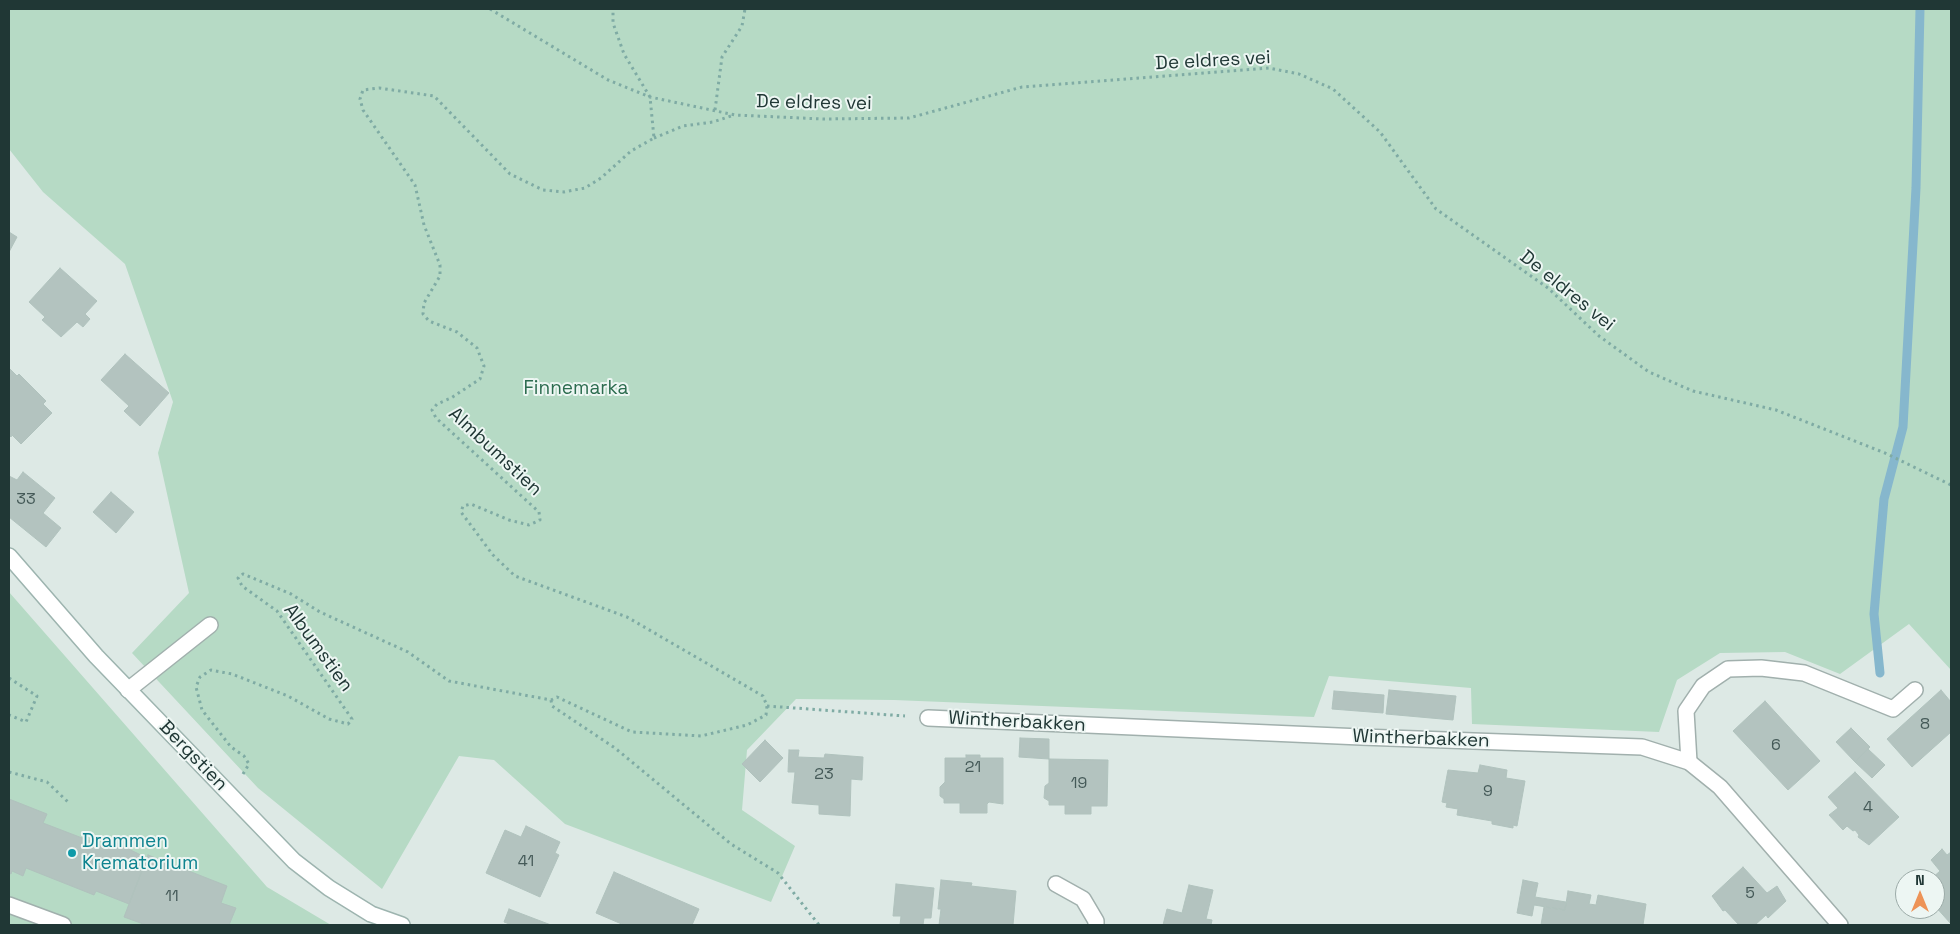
<!DOCTYPE html>
<style>
body{margin:0}
#map{position:relative;width:1960px;height:934px;overflow:hidden;background:#dde9e5;font-family:"Space Grotesk",sans-serif}
canvas{display:block}
.frame{position:absolute;inset:0;border:10px solid #203735;pointer-events:none}
.north{position:absolute;left:1895px;top:869px;width:50px;height:50px;box-sizing:border-box;background:#edf6f3;border:1px solid #9baaa7;border-radius:50%;rotate:0deg;font-size:14px;font-weight:700;line-height:20px;text-align:center;color:#203735}
.north::after{content:'';display:block;margin:auto;width:18px;height:22px;background:#ed9357;clip-path:polygon(50% 0,100% 100%,50% 72%,0 100%)}
</style>
<div id="map">
<canvas width="1960" height="934"></canvas>
<div class="frame"></div>
<div class="north">N</div>
</div>
<script>
const ctx = document.querySelector('canvas').getContext('2d');
ctx.lineJoin = 'round';
function fill(path, color) { ctx.fillStyle = color; ctx.fill(path, 'evenodd'); }
const toPath = rows => new Path2D(rows.map(r => 'M' + r).join(''));
function trace(path, color, width, dash) { ctx.strokeStyle = color; ctx.lineWidth = width; ctx.lineCap = dash ? 'butt' : 'round'; ctx.setLineDash(dash || []); ctx.stroke(path); }
function write(font, color, halo, rows, align = 'center') {
  ctx.font = font + ' "Space Grotesk",sans-serif'; ctx.lineWidth = 4; ctx.setLineDash([]); ctx.textBaseline = 'middle'; ctx.strokeStyle = halo; ctx.fillStyle = color; for (const [text, x, y, turn = 0] of rows) {
    ctx.save(); ctx.translate(x, y); ctx.rotate((+turn || 0) * Math.PI / 180); ctx.textAlign = isNaN(turn) ? turn : align; if (halo) ctx.strokeText(text, 0, 0); ctx.fillText(text, 0, 0); ctx.restore();
  }
}
const green = toPath([
 [9,9,1951,9,1951,670,1909,624,1840,674,1785,652,1720,653,1677,680,1659,732,1472,724,1471,688,1329,676,1314,717,894,700,796,699,747,750,742,810,795,846,771,902,565,824,494,760,459,756,382,889,258,788,132,653,189,593,158,453,173,402,125,264,43,192,9,149],
 [9,592,267,887,331,925,9,925]
]);
const stream = toPath([
 [1880,673,1874,614,1884,499,1903,427,1916,188,1920,9]
]);
const building = toPath([
 [9,232,17,237,9,252,9,232],
 [60,268,97,301,85,314,90,319,83,327,77,322,61,337,42,320,45,317,29,302,60,268],
 [125,354,169,393,140,426,124,411,129,406,101,380,125,354],
 [9,368,17,376,19,374,46,401,43,404,52,413,21,444,12,435,11,437,9,435,9,368],
 [23,472,55,498,43,513,61,528,46,547,9,517,9,476,17,480,23,472],
 [111,492,134,512,116,533,93,512,111,492],
 [1389,690,1456,696,1453,720,1386,714,1389,690],
 [1941,690,1951,702,1951,732,1912,767,1887,739,1941,690],
 [1334,691,1384,695,1383,713,1332,709,1334,691],
 [1765,701,1820,761,1788,790,1733,731,1765,701],
 [1851,728,1870,747,1855,762,1836,742,1851,728],
 [1020,738,1049,739,1049,759,1019,757,1020,738],
 [765,740,783,758,760,782,742,764,765,740],
 [1868,749,1885,765,1872,778,1855,762,1868,749],
 [789,750,799,750,798,757,824,758,825,754,863,757,862,780,851,779,850,816,819,814,819,805,792,803,795,772,788,772,789,750],
 [966,755,980,755,980,758,1003,758,1003,804,989,802,987,804,987,813,960,813,960,803,944,803,944,799,940,796,940,787,945,782,945,758,966,758,966,755],
 [1049,759,1108,760,1107,806,1091,806,1091,814,1065,814,1065,805,1049,805,1049,801,1044,798,1045,786,1049,783,1049,759],
 [1480,765,1507,770,1506,778,1525,781,1517,826,1513,825,1513,828,1492,824,1492,821,1457,815,1458,809,1446,807,1447,803,1442,802,1448,770,1478,773,1480,765],
 [1855,772,1899,817,1869,845,1858,837,1859,835,1855,830,1853,831,1847,826,1843,830,1829,815,1838,808,1828,797,1855,772],
 [9,799,47,814,43,823,103,846,106,838,147,858,129,904,96,891,94,895,26,868,23,876,12,871,11,874,9,873,9,799],
 [526,826,560,842,555,853,559,855,540,897,486,873,505,830,521,837,526,826],
 [1942,849,1947,855,1951,852,1951,924,1935,906,1935,879,1931,879,1940,871,1931,860,1942,849],
 [148,855,227,886,221,903,236,908,229,925,146,925,124,917,148,855],
 [1743,867,1767,893,1777,886,1786,901,1768,918,1766,915,1755,925,1739,925,1725,910,1723,911,1712,896,1743,867],
 [614,872,699,909,692,925,624,925,596,913,614,872],
 [941,880,972,883,971,886,1016,891,1013,925,939,925,941,909,938,909,941,880],
 [1523,880,1538,883,1535,897,1566,902,1565,910,1534,905,1532,916,1517,913,1523,880],
 [896,884,934,888,931,918,924,918,923,925,900,925,901,916,893,916,896,884],
 [1189,885,1213,890,1206,919,1212,920,1211,925,1163,925,1167,909,1182,913,1189,885],
 [1568,891,1591,895,1589,904,1596,905,1598,895,1646,904,1643,925,1541,925,1544,907,1565,910,1568,891],
 [509,909,551,925,512,925,504,922,509,909]
]);
const path = toPath([
 [490,9,608,80,650,97,735,115,823,119,909,118,1022,87,1269,68,1299,74,1333,89,1380,132,1436,209,1548,288,1599,336,1649,372,1693,391,1776,410,1885,453,1951,485],
 [715,110,722,57,742,26,745,9],
 [654,138,683,126,713,122,734,115],
 [9,678,37,696,26,722,9,715],
 [551,700,552,706,615,748,731,844,778,873,819,925],
 [767,706,905,716],
 [9,772,47,782,68,802],
 [243,774,249,764,244,756,231,747,202,710,196,687,200,677,211,670,232,674,288,696,329,719,348,724,352,719,277,611,242,586,238,578,243,574,291,594,320,612,408,652,449,681,551,700,557,697,632,732,701,736,747,725,766,715,767,706,763,696,627,617,515,576,493,555,461,512,463,506,471,504,509,520,529,525,540,520,539,512,436,418,432,410,437,404,451,398,480,379,484,366,477,348,457,332,429,321,423,314,424,303,440,276,440,265,424,225,415,185,363,110,360,99,363,90,379,88,434,96,510,174,543,190,564,192,585,188,601,178,631,151,654,138,650,97,624,54,613,23,613,9]
]);
const lane = toPath([
 [128,690,210,625],
 [1689,762,1686,711,1703,686,1728,669,1761,668,1804,673,1893,709,1915,690],
 [1056,884,1083,899,1096,921,1096,925],
 [9,905,63,925]
]);
const street = toPath([
 [928,718,1361,737,1642,747,1689,762,1720,787,1840,925]
]);
const secondary = toPath([
 [9,556,96,656,294,861,329,888,371,914,402,925]
]);
const markers = [
 [72,853,5,"#0f9aa8"]
];
const numberNames = [
 ["33",26,500],
 ["8",1925,725],
 ["6",1776,746],
 ["21",973,768],
 ["23",824,775],
 ["19",1079,784],
 ["9",1488,792],
 ["4",1868,808],
 ["41",526,862],
 ["5",1750,894],
 ["11",172,897]
];
const streetNames = [
 ["De eldres vei",1213,61,-3],
 ["De eldres vei",814,103,1],
 ["De eldres vei",1567,291,39],
 ["Almbumstien",495,452,43],
 ["Albumstien",318,648,54],
 ["Wintherbakken",1017,722,3],
 ["Wintherbakken",1421,739,2],
 ["Bergstien",193,756,46]
];
const parkNames = [
 ["Finnemarka",576,389]
];
const cultureNames = [
 ["Drammen",82,842],
 ["Krematorium",82,864]
];
fill(green, '#b6dac5');
trace(stream, '#86b7cd', 9);
fill(building, '#b3c3bf');
trace(building, '#b0c2bd', 1);
trace(lane, '#a1b0ad', 18);
trace(street, '#a1b0ad', 18);
trace(secondary, '#9db4af', 18);
trace(path, '#7faba4', 3, [2.5, 4]);
trace(lane, '#fff', 15);
trace(street, '#fff', 15);
trace(secondary, '#fff', 15);
for (const [x, y, r, color] of markers) { const dot = new Path2D(); dot.arc(x, y, r, 0, 2 * Math.PI); ctx.fillStyle = color; ctx.fill(dot); trace(dot, '#edf6f3', 2); }
write('16px', '#455a58', null, numberNames);
write('19px', '#203735', '#edf6f3', streetNames);
write('19px', '#2c6c4f', '#edf6f3', parkNames);
write('19px', '#0d838f', '#edf6f3', cultureNames, 'left');
</script>
